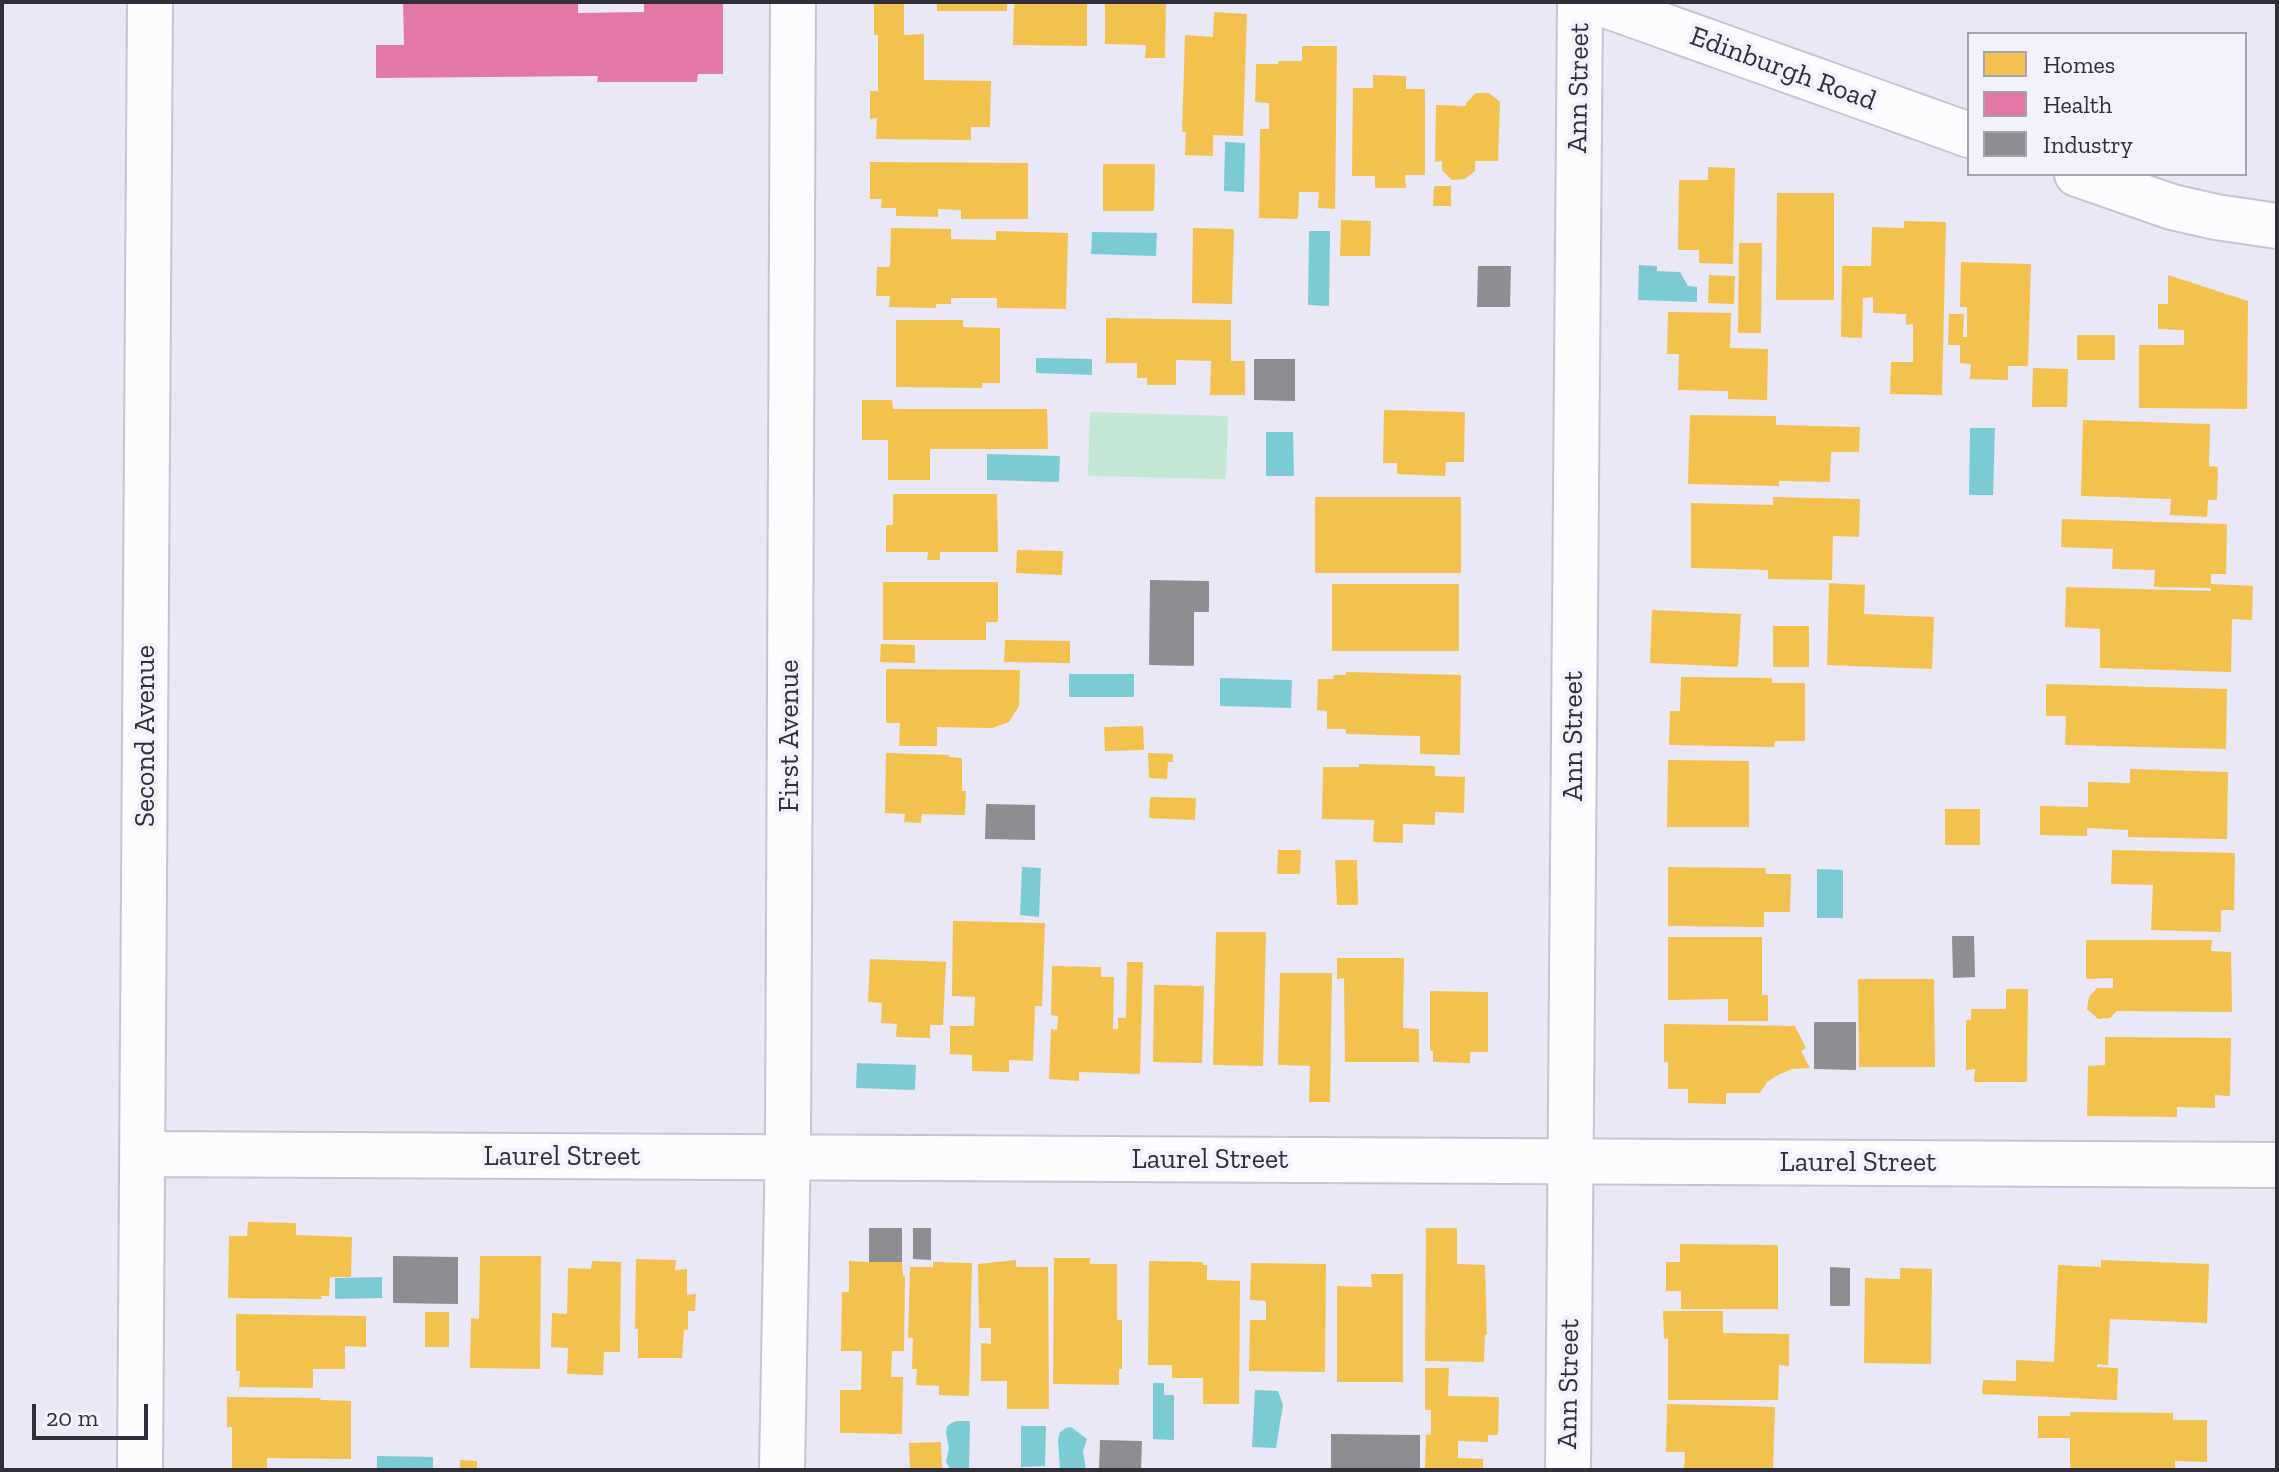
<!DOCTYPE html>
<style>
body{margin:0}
#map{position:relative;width:2279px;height:1472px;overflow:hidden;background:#eae8f7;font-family:"Zilla Slab",serif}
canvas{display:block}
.frame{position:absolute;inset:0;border:4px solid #302f39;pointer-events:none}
.legend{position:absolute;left:1967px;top:32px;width:280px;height:144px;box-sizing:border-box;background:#f2f1fc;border:2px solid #a4a3ae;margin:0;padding:10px 14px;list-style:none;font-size:24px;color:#302f39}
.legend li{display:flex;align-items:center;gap:16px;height:40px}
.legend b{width:40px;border:2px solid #a4a3ae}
.scale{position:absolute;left:32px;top:1404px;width:116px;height:36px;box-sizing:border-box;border:4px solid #302f39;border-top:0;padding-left:10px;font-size:24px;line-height:28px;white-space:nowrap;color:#302f39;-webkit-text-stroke:6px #f2f1fc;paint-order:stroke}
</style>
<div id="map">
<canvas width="2279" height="1472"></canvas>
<div class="frame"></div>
<ul class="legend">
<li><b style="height:22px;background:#f2c14e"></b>Homes</li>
<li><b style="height:22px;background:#e377a8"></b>Health</li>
<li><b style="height:22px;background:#8d8d92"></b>Industry</li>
</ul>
<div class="scale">20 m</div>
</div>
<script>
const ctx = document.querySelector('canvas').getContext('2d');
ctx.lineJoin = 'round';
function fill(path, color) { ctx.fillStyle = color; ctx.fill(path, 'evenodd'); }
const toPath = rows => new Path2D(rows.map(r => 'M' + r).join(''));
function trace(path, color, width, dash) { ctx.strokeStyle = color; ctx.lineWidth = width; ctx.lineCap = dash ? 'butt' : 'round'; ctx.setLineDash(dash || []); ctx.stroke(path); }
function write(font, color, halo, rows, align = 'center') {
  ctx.font = font + ' "Zilla Slab",serif'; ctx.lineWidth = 8; ctx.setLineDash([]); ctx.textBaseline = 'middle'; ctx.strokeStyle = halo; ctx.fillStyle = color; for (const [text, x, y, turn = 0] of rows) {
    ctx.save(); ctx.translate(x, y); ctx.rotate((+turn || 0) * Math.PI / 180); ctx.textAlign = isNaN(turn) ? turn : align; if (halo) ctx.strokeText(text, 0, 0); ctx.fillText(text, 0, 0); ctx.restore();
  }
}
const green = toPath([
 [1090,412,1228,416,1226,479,1088,476]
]);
const water = toPath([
 [1225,142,1245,143,1244,192,1224,191],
 [1309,231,1330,231,1329,306,1308,305],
 [1092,232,1157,233,1156,256,1091,254],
 [1639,265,1657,266,1657,271,1680,272,1688,286,1697,287,1697,302,1638,300],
 [1036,358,1092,359,1092,375,1036,373],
 [1970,428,1995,428,1993,495,1969,495],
 [1266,432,1293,432,1294,476,1266,476],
 [987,454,1060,456,1059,482,987,480],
 [1069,674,1134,674,1134,697,1069,697],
 [1220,678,1292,680,1291,708,1220,706],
 [1022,867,1041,868,1039,917,1020,915],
 [1817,869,1843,870,1843,918,1817,918],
 [857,1063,916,1065,915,1090,856,1088],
 [382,1277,382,1298,335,1299,335,1278],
 [1153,1383,1164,1383,1164,1395,1174,1395,1174,1440,1153,1439],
 [1255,1390,1278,1391,1283,1405,1276,1448,1252,1447],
 [957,1421,970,1421,969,1470,951,1470,946,1462,949,1448,946,1433,947,1427,951,1423],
 [1021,1426,1046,1426,1045,1466,1021,1467],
 [1071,1427,1087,1439,1083,1451,1086,1470,1060,1470,1058,1440,1060,1432,1066,1428],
 [377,1456,433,1457,433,1470,377,1470]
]);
const homes = toPath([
 [874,2,904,2,904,35,924,34,924,80,991,81,990,127,971,127,971,140,876,139,877,118,870,119,870,91,878,91,878,35,874,35],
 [937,2,1007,2,1007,11,937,11],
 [1014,2,1087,2,1087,46,1013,45],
 [1105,2,1166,2,1165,58,1145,58,1146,45,1105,44],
 [1214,12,1247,14,1243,136,1213,135,1213,156,1185,155,1186,132,1182,132,1185,35,1213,37],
 [1302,46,1337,46,1335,209,1318,208,1319,192,1299,192,1298,219,1259,218,1260,129,1269,129,1269,103,1255,102,1256,64,1278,64,1278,61,1302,61],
 [1373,75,1406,76,1406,89,1425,89,1425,175,1405,175,1406,188,1375,188,1375,176,1352,176,1353,88,1373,88],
 [1476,93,1489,93,1500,102,1498,161,1475,161,1475,171,1465,179,1452,180,1442,170,1442,161,1435,162,1436,105,1466,106,1466,103],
 [870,162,1028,163,1028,219,961,219,961,210,938,209,938,217,896,216,896,208,881,208,882,199,870,199],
 [1103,164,1155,164,1154,211,1103,211],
 [1708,167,1735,168,1733,264,1699,263,1699,250,1678,250,1679,180,1708,180],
 [1434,186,1451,186,1451,206,1433,206],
 [1777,193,1834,193,1834,300,1776,300],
 [1341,220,1371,221,1370,256,1340,256],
 [1904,221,1946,222,1942,395,1890,394,1891,362,1913,362,1913,324,1906,325,1906,314,1873,313,1873,297,1863,298,1862,338,1841,337,1842,266,1871,266,1872,227,1904,228],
 [891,228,951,229,951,239,996,240,996,231,1068,233,1066,309,997,308,997,298,951,298,951,304,936,304,936,308,889,307,890,296,876,296,877,267,890,267],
 [1193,228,1234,229,1232,304,1192,303],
 [1739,243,1762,243,1761,333,1738,333],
 [1961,262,2031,264,2028,366,2008,366,2008,380,1970,379,1971,364,1960,363,1960,345,1948,345,1949,314,1964,314,1963,337,1967,337,1967,307,1960,307],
 [1709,275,1735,276,1734,304,1708,303],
 [2168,275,2248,301,2247,409,2139,408,2139,345,2184,345,2184,330,2158,329,2158,304,2168,304],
 [1668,312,1731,313,1730,348,1768,349,1767,400,1728,399,1728,391,1678,390,1679,354,1667,354],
 [1106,318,1231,320,1231,361,1245,361,1245,395,1210,395,1211,361,1176,360,1176,385,1147,385,1147,378,1137,378,1137,363,1106,363],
 [896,320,963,320,963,327,1000,328,1000,383,982,383,982,388,896,387],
 [2077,335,2115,335,2115,360,2077,360],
 [2033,368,2068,369,2067,407,2032,407],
 [862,400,892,400,893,409,1047,409,1048,449,930,449,930,480,888,480,888,440,862,440],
 [1384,410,1465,412,1464,462,1446,462,1445,476,1397,474,1397,463,1383,463],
 [1690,415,1776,416,1776,425,1860,427,1859,452,1831,452,1830,482,1779,481,1779,486,1688,484],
 [2083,420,2210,424,2209,466,2218,467,2217,500,2208,500,2207,517,2170,515,2171,499,2081,496],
 [893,494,997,494,998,552,940,552,940,560,927,560,928,552,886,552,886,525,893,525],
 [1315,497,1461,497,1461,573,1315,573],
 [1773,497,1860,499,1859,537,1833,536,1832,580,1768,579,1768,570,1691,568,1691,503,1773,505],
 [2062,519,2227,524,2226,574,2211,574,2211,584,2253,586,2252,620,2232,619,2231,672,2100,668,2100,629,2065,627,2066,587,2211,591,2211,588,2154,587,2155,570,2112,569,2113,549,2061,547],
 [1017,550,1063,551,1062,575,1016,573],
 [883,582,998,582,998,622,986,622,986,640,883,640],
 [1829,583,1865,585,1864,614,1934,617,1932,669,1827,665],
 [1332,584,1459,584,1459,651,1332,651],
 [1652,610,1741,614,1738,667,1650,663],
 [1773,626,1809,626,1809,667,1773,667],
 [1005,640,1070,641,1070,663,1004,662],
 [881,644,915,645,915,663,880,662],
 [886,669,1020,670,1019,706,1009,722,992,728,937,727,937,746,899,746,900,723,886,723],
 [1346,672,1461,675,1460,755,1420,754,1420,736,1346,734,1346,729,1327,729,1327,711,1317,710,1318,679,1333,679,1334,675,1346,675],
 [1681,677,1772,678,1772,683,1805,683,1805,741,1775,741,1774,747,1669,745,1670,711,1680,711],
 [2046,684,2227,689,2226,749,2065,745,2066,716,2046,716],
 [1143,726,1144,750,1105,751,1104,727],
 [886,753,949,755,949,757,962,758,962,791,966,791,965,815,922,814,921,823,904,822,905,814,885,813],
 [1148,753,1173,754,1173,762,1168,762,1167,779,1149,778],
 [1668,760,1749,761,1749,827,1667,827],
 [1359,764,1435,766,1435,776,1465,777,1464,813,1435,812,1435,825,1403,824,1403,843,1373,842,1374,820,1322,819,1323,767,1359,767],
 [2130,769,2228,772,2227,839,2128,837,2128,830,2087,828,2087,836,2040,835,2040,806,2088,807,2088,782,2130,783],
 [1150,797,1196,798,1195,820,1149,818],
 [1945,809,1980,809,1980,845,1945,845],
 [1278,850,1301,850,1300,874,1277,874],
 [2112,850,2235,853,2234,910,2221,910,2221,932,2151,930,2153,885,2111,884],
 [1335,860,1357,860,1358,905,1337,905],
 [1668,867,1765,868,1766,874,1791,874,1790,912,1764,912,1764,927,1668,926],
 [953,921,1045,923,1042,1006,1035,1006,1033,1061,1009,1060,1009,1072,972,1071,972,1055,950,1054,950,1026,974,1026,975,997,952,996],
 [1216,932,1266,932,1263,1066,1213,1065],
 [1668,937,1762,937,1762,995,1768,995,1768,1021,1728,1021,1728,999,1668,1000],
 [2086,940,2212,940,2211,951,2231,952,2232,1012,2117,1011,2110,1018,2098,1019,2087,1009,2089,997,2097,988,2113,988,2113,978,2086,979],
 [1337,958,1404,958,1403,1028,1419,1029,1419,1062,1345,1062,1344,978,1337,979],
 [870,959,946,962,943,1025,930,1025,930,1038,896,1037,897,1024,881,1023,882,1003,868,1002],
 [1127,962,1143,962,1140,1074,1079,1072,1079,1081,1049,1079,1051,1029,1057,1030,1058,1016,1051,1015,1052,966,1101,967,1101,977,1114,977,1113,1029,1118,1029,1118,1018,1126,1018],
 [1280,973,1332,973,1330,1102,1309,1102,1310,1066,1278,1065],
 [1858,979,1934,979,1935,1067,1859,1067],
 [1154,985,1204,986,1202,1063,1153,1062],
 [2006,989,2028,989,2027,1082,1974,1082,1975,1069,1966,1070,1966,1020,1971,1020,1971,1009,2006,1009],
 [1430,991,1488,992,1488,1052,1470,1052,1470,1063,1433,1062,1433,1051,1430,1051],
 [1664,1024,1795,1026,1806,1048,1801,1051,1810,1068,1792,1069,1780,1074,1767,1082,1760,1093,1726,1093,1726,1104,1688,1103,1688,1089,1668,1089,1668,1062,1664,1062],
 [2105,1037,2231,1038,2230,1096,2215,1095,2215,1108,2177,1107,2177,1117,2087,1116,2088,1066,2105,1065],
 [248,1222,296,1223,296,1235,352,1237,351,1277,330,1277,329,1296,321,1296,322,1299,228,1298,229,1236,247,1236],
 [869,1228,902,1228,902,1262,903,1276,905,1276,904,1351,892,1351,891,1377,903,1377,902,1434,840,1433,840,1390,861,1390,862,1351,841,1351,842,1292,849,1292,849,1261,869,1262],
 [1426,1228,1457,1228,1457,1264,1485,1265,1487,1335,1485,1335,1484,1362,1425,1361],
 [1680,1244,1778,1245,1778,1309,1681,1309,1681,1291,1666,1291,1666,1262,1680,1262],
 [480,1256,541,1256,540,1369,470,1368,471,1318,479,1319],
 [1054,1258,1090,1258,1090,1264,1117,1264,1117,1320,1122,1320,1122,1369,1119,1369,1119,1385,1053,1384],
 [636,1259,676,1260,675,1270,687,1269,687,1295,696,1294,695,1311,688,1311,688,1330,684,1330,682,1358,638,1358,638,1329,635,1329],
 [1016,1260,1016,1267,1048,1267,1049,1409,1007,1409,1007,1381,981,1381,981,1343,991,1344,991,1328,979,1328,978,1264],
 [2101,1260,2209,1264,2207,1323,2110,1319,2108,1365,2097,1364,2097,1367,2118,1368,2117,1400,1982,1394,1983,1380,2016,1381,2016,1360,2054,1362,2058,1265,2101,1267],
 [592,1261,621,1262,620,1352,604,1352,603,1375,567,1374,568,1348,551,1347,552,1313,567,1314,568,1268,591,1269],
 [1149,1261,1203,1262,1203,1265,1207,1265,1207,1280,1240,1281,1239,1404,1203,1404,1203,1378,1172,1378,1172,1365,1148,1365],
 [933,1262,972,1263,969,1396,939,1395,939,1386,916,1385,917,1369,912,1369,913,1338,908,1338,910,1267,933,1267],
 [1251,1263,1326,1264,1325,1372,1249,1371,1250,1320,1266,1320,1266,1301,1250,1300],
 [1900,1268,1932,1269,1931,1364,1864,1363,1865,1278,1900,1279],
 [1371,1274,1403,1274,1403,1382,1337,1382,1337,1286,1372,1287],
 [1663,1311,1723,1311,1723,1333,1789,1334,1789,1366,1779,1365,1778,1400,1668,1400,1668,1338,1664,1339],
 [425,1312,449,1312,449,1347,425,1347],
 [236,1314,366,1316,366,1347,345,1346,345,1369,313,1369,313,1388,239,1387,240,1371,236,1371],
 [1425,1368,1449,1368,1448,1396,1499,1397,1498,1435,1488,1435,1488,1442,1458,1441,1458,1458,1483,1459,1483,1470,1425,1470,1426,1434,1431,1435,1431,1410,1425,1410],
 [227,1397,321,1398,320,1400,351,1401,351,1459,267,1458,267,1470,232,1470,232,1427,227,1427],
 [1667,1404,1775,1407,1773,1470,1684,1470,1685,1452,1666,1452],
 [2070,1412,2173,1413,2173,1420,2207,1420,2207,1462,2175,1461,2175,1468,2070,1468,2070,1438,2038,1438,2038,1416,2070,1416],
 [941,1442,942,1470,910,1470,909,1443],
 [460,1460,477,1461,477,1470,460,1470]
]);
const health = toPath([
 [403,2,578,2,578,13,644,12,644,2,723,2,723,74,698,74,697,82,597,82,598,76,376,78,376,45,404,45]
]);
const industry = toPath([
 [1478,266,1511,266,1510,307,1477,307],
 [1254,359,1295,359,1295,401,1254,400],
 [1150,580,1209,581,1209,612,1194,612,1194,666,1149,665],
 [986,804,1035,805,1035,840,985,839],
 [1952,936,1974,936,1975,977,1953,978],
 [1814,1022,1856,1022,1856,1070,1814,1069],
 [869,1228,902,1228,902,1262,869,1262],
 [913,1228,931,1228,931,1260,913,1259],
 [393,1256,458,1257,458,1304,393,1303],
 [1830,1267,1850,1268,1850,1306,1830,1306],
 [1331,1434,1420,1435,1420,1470,1331,1470],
 [1100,1440,1142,1441,1141,1470,1099,1470]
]);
const minor = toPath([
 [1597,2,1969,135],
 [2077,174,2172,207,2216,217,2277,226],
 [143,1154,2277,1165],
 [140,1470,150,2],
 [782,1470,788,1142,793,2],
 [1568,1470,1580,2]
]);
const streetNames = [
 ["Edinburgh Road",1783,69,20],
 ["Ann Street",1579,88,-89],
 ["Second Avenue",146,736,-90],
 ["First Avenue",790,736,-90],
 ["Ann Street",1574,736,-90],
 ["Laurel Street",562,1157],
 ["Laurel Street",1210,1160],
 ["Laurel Street",1858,1163],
 ["Ann Street",1569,1384,-89]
];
fill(green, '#c3e6d5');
fill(water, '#7bcbd3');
fill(homes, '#f2c14e');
fill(health, '#e377a8');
fill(industry, '#8d8d92');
trace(minor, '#c6c4d0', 48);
trace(minor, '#fcfcfe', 44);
write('28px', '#302f39', '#f2f1fc', streetNames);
</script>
